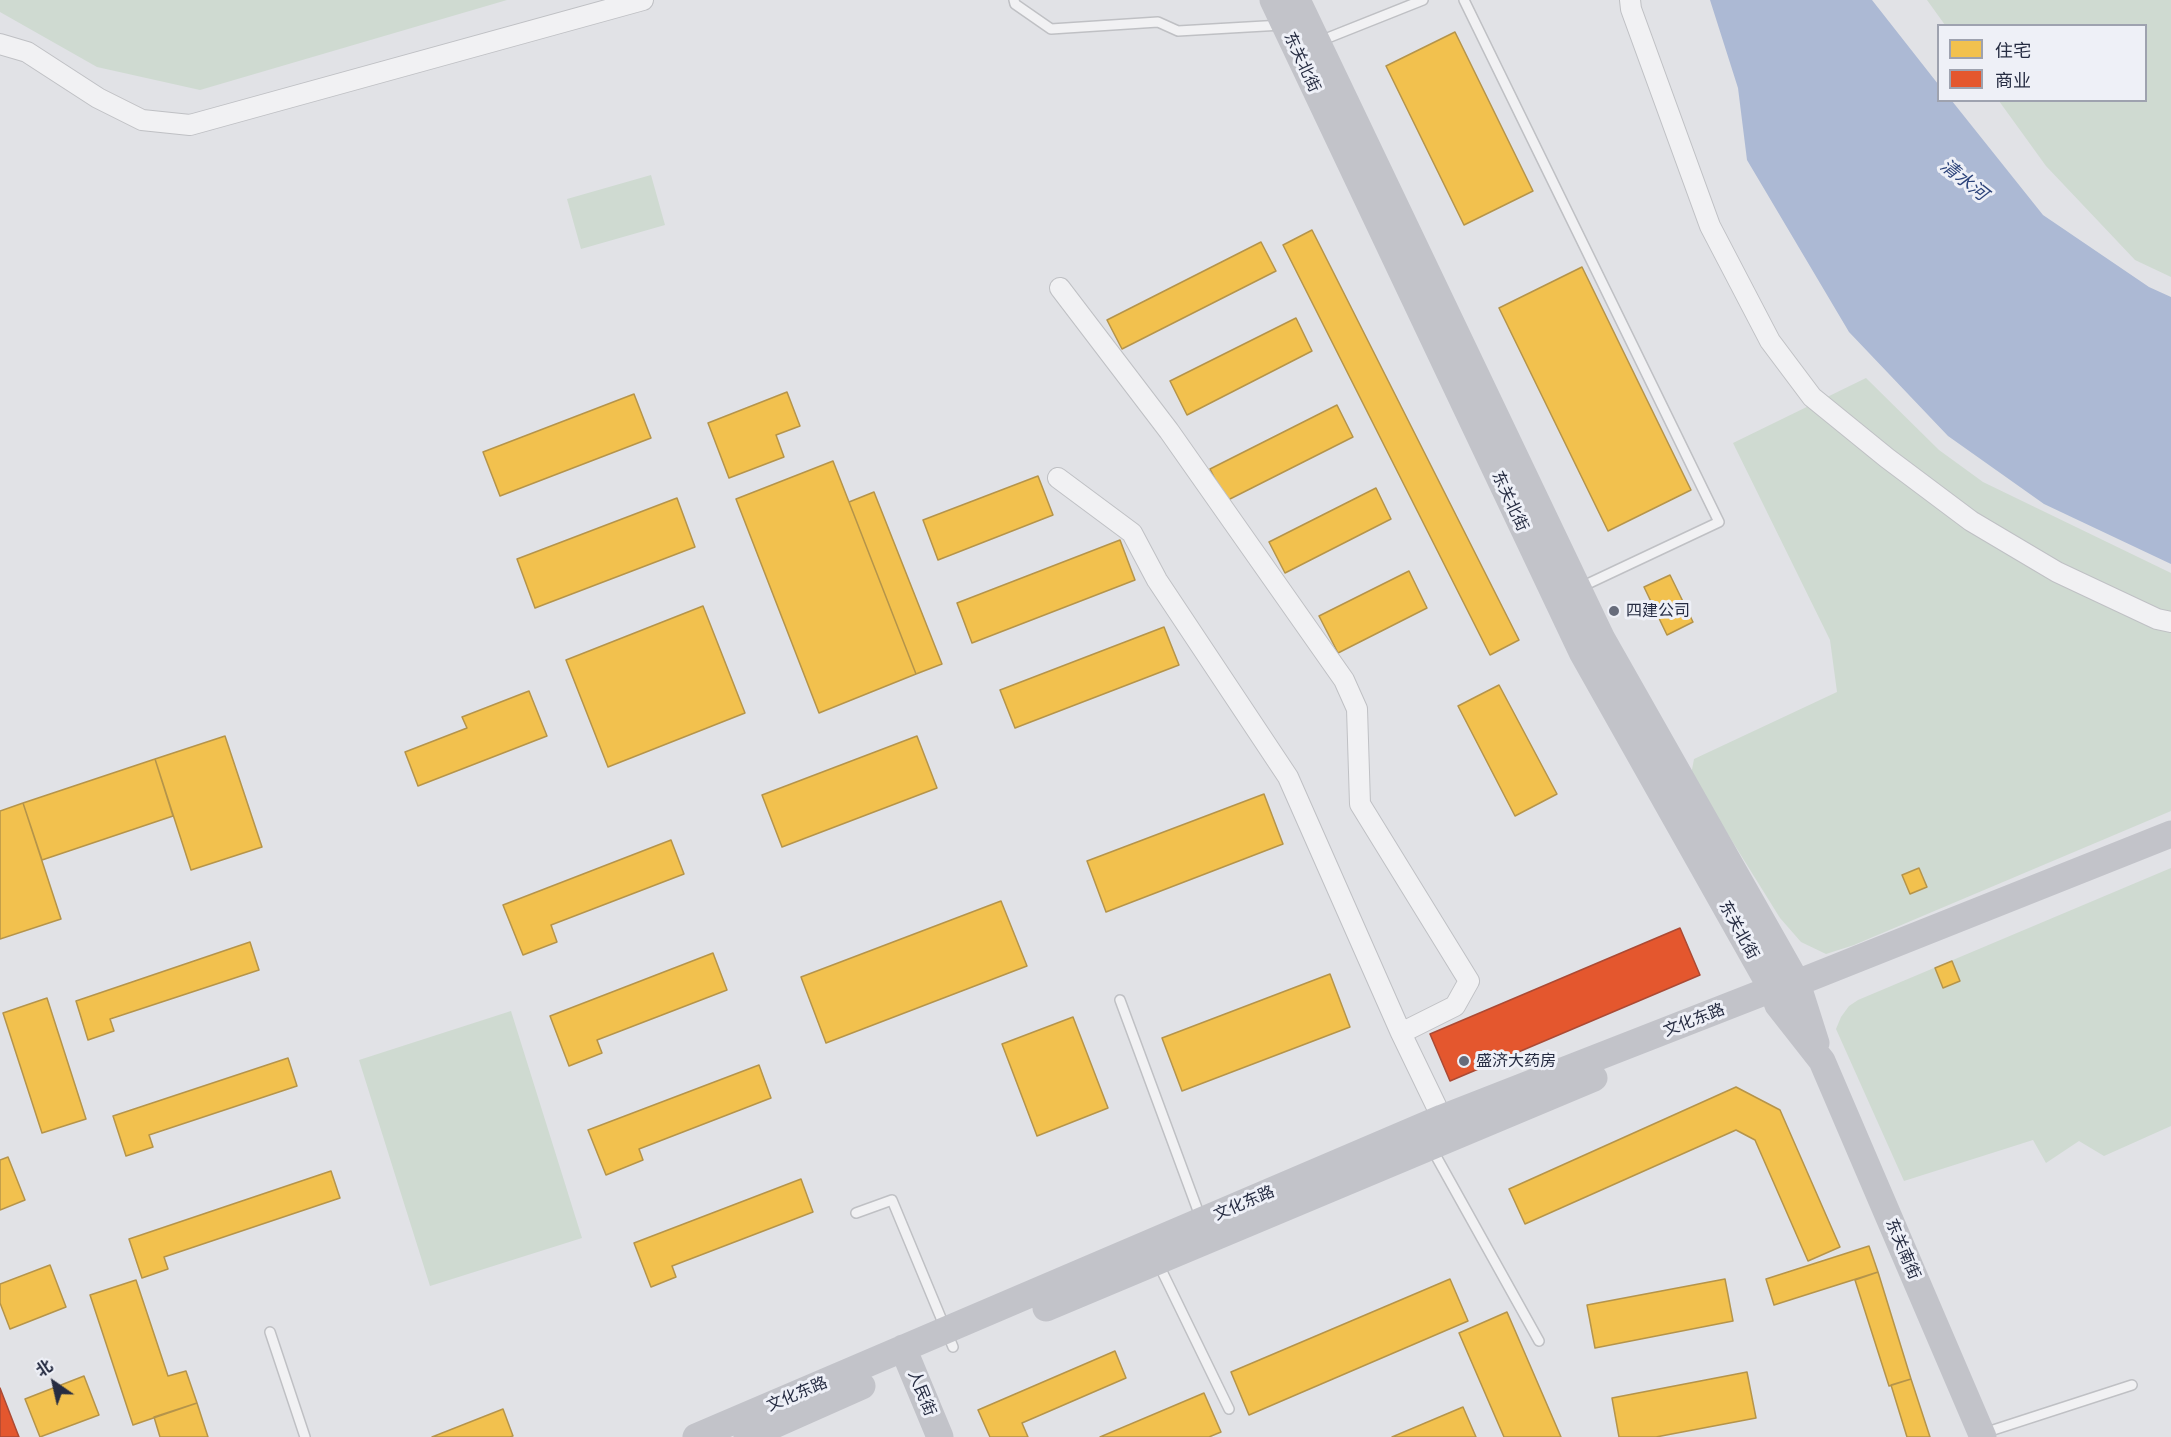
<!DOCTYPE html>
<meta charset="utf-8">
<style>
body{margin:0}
#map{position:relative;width:2171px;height:1437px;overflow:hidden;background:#e1e2e6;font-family:"Asap Condensed","Noto Sans SC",sans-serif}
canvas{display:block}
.legend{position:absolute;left:1937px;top:24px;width:210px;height:78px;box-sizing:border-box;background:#eef0f7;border:2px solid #9ea2af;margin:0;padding:8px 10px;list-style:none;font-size:18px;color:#262c42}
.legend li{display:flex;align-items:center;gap:12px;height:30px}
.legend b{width:30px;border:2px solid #9ea2af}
.north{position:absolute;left:24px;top:1353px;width:60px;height:60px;-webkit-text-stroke:4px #eef0f7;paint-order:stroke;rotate:326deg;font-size:16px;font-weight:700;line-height:24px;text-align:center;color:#262c42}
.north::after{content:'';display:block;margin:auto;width:21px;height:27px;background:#262c42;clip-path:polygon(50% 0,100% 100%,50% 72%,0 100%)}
</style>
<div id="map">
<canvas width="2171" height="1437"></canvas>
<ul class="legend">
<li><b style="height:16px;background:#f2c14e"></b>住宅</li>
<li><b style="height:16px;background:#e4572e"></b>商业</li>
</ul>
<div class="north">北</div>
</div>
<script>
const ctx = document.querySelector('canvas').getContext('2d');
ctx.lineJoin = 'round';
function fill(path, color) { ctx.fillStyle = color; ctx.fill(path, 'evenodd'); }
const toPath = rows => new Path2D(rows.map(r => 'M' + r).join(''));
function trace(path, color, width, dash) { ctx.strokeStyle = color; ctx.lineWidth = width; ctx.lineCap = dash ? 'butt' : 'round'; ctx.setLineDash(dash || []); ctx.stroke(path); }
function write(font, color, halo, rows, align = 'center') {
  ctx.font = font + ' "Asap Condensed","Noto Sans SC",sans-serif'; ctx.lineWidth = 6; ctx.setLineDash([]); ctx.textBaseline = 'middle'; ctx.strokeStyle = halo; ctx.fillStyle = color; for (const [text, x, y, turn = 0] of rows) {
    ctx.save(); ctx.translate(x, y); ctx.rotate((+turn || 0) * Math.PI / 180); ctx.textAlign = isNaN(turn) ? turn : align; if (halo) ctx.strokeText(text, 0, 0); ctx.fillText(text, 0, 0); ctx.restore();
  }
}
const green = toPath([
 [0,0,507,0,200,90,97,67,0,12],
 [1927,0,2171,0,2171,277,2135,260,2046,166,1999,101,2146,100,2146,26,1945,25],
 [651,175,665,225,581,249,567,199],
 [1866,378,1939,450,1983,482,2171,573,2171,811,1854,945,1826,954,1801,942,1780,918,1691,775,1694,759,1837,692,1830,640,1733,443],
 [2171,868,2171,1126,2104,1156,2079,1141,2046,1163,2033,1140,1904,1181,1836,1029,1841,1017,1849,1006,1858,1000],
 [511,1011,582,1238,430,1286,359,1060]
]);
const water = toPath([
 [1710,0,1872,0,1938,84,1938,100,1952,101,2043,215,2149,287,2171,297,2171,564,2044,504,1948,436,1849,332,1747,160,1738,88]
]);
const homes = toPath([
 [1455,32,1533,191,1464,225,1386,66,1455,32],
 [1312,230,1519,640,1490,655,1283,245,1312,230],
 [1261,242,1276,271,1122,349,1107,320,1261,242],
 [1582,267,1691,490,1608,531,1499,308,1582,267],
 [1296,318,1312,351,1187,415,1170,381,1296,318],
 [787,392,800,426,776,435,784,457,729,478,708,423,787,392],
 [634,394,651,438,500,496,483,452,634,394],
 [1337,405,1353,437,1226,501,1210,469,1337,405],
 [833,461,916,674,819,713,736,499,833,461],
 [1038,476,1053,515,938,560,923,520,1038,476],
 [1376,488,1391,519,1285,573,1269,542,1376,488],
 [874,492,942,664,916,674,849,502,874,492],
 [677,498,695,547,535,608,517,559,677,498],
 [1120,540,1135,580,972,643,957,603,1120,540],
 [1409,571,1427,608,1338,653,1319,616,1409,571],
 [1670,575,1693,622,1667,635,1644,587,1670,575],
 [703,606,745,713,608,767,566,660,703,606],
 [1164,627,1179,665,1015,728,1000,690,1164,627],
 [1499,685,1557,794,1515,816,1458,706,1499,685],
 [529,691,547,736,418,786,405,752,467,728,462,717,529,691],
 [225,736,262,847,191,870,155,759,225,736],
 [917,736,937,788,782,847,762,795,917,736],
 [155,759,173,816,42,860,23,803,155,759],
 [1264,794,1283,844,1106,912,1087,861,1264,794],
 [23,803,61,919,0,939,0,811,23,803],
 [671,840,684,874,551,925,557,942,523,955,503,905,671,840],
 [1919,868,1927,887,1910,894,1902,875,1919,868],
 [1001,901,1027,966,826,1043,801,977,1001,901],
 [250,942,259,970,110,1019,114,1031,88,1040,76,1001,250,942],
 [713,953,727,990,597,1040,602,1053,569,1066,550,1016,713,953],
 [1952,961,1960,981,1943,988,1935,968,1952,961],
 [1330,974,1350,1027,1182,1091,1162,1038,1330,974],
 [47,998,86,1119,42,1133,3,1013,47,998],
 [1073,1017,1108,1108,1037,1136,1002,1044,1073,1017],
 [288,1058,297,1086,149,1135,153,1147,126,1156,113,1116,288,1058],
 [759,1065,771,1098,639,1149,643,1160,606,1175,588,1130,759,1065],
 [1736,1087,1780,1110,1840,1247,1808,1261,1755,1140,1736,1130,1525,1224,1509,1189,1736,1087],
 [8,1157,25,1200,0,1210,0,1160,8,1157],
 [331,1171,340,1198,164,1257,168,1269,142,1278,129,1239,331,1171],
 [801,1179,813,1212,672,1266,676,1277,651,1287,634,1243,801,1179],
 [1869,1246,1878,1272,1774,1305,1766,1279,1869,1246],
 [50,1265,66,1307,10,1329,0,1303,0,1284,50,1265],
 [1878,1272,1911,1379,1889,1386,1855,1280,1878,1272],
 [1450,1279,1468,1321,1249,1415,1231,1372,1450,1279],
 [1725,1279,1733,1321,1595,1348,1587,1305,1725,1279],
 [136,1280,168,1376,186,1371,197,1403,133,1425,90,1295,136,1280],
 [1507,1312,1561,1437,1504,1437,1459,1333,1507,1312],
 [1115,1351,1126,1378,1022,1423,1028,1437,990,1437,978,1410,1115,1351],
 [1747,1372,1756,1418,1656,1437,1619,1437,1612,1398,1747,1372],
 [84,1376,99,1415,40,1437,25,1399,84,1376],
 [1911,1379,1930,1437,1907,1437,1891,1385,1911,1379],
 [1204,1393,1221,1432,1209,1437,1100,1437,1204,1393],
 [197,1403,208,1437,160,1437,154,1417,197,1403],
 [1463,1407,1476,1437,1392,1437,1463,1407],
 [503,1409,513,1436,510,1437,432,1437,503,1409]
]);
const shops = toPath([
 [1680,928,1700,975,1450,1081,1430,1034,1680,928],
 [0,1388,19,1437,0,1437,0,1388]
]);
const lane = toPath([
 [1014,0,1015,4,1051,29,1158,22,1178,31,1282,25],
 [1464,0,1719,522,1581,587],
 [1320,41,1423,0],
 [1120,1000,1201,1219],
 [1432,1149,1539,1341],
 [856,1213,892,1200,953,1347],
 [1158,1263,1229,1409],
 [270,1332,305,1437],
 [1984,1433,2132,1385]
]);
const street = toPath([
 [1630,0,1631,9,1710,226,1770,341,1812,397,1887,458,1971,521,2057,572,2157,619,2171,622],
 [0,44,27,52,98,98,142,120,190,125,643,0],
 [1060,288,1169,431,1344,680,1357,709,1360,804,1469,981,1455,1006,1401,1033],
 [1058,478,1132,533,1157,580,1288,777,1401,1033,1442,1118]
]);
const secondary = toPath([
 [1273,0,1582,652,1772,989,1778,1005,1822,1061,1983,1437],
 [1297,0,1602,639,1797,983,1816,1043],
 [1046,1308,1594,1078],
 [903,1348,940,1437],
 [696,1437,1442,1118,1772,989,1797,983,2171,834],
 [747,1437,862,1386]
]);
const markers = [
 [1614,611,6,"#676c7b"],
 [1464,1061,6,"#676c7b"]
];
const streetNames = [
 ["东关北街",1302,62,65],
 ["东关北街",1510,501,65],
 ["东关北街",1739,930,61],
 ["文化东路",1694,1020,-21],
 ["文化东路",1244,1203,-23],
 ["东关南街",1903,1249,67],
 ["人民街",922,1393,68],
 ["文化东路",797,1394,-23]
];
const poiNames = [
 ["四建公司",1626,611],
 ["盛济大药房",1476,1061]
];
const waterNames = [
 ["清水河",1964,180,38]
];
fill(green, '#cfdad1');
fill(water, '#acb9d4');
fill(homes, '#f2c14e');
trace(homes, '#b5944a', 1.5);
fill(shops, '#e4572e');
trace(shops, '#ab4a34', 1.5);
trace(lane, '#bfc0c4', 12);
trace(street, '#bfc0c4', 22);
trace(lane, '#f1f1f3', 9);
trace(street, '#f1f1f3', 20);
trace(secondary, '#c2c3c9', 27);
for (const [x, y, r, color] of markers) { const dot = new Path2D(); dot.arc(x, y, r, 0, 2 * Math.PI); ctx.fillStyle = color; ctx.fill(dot); trace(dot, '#eef0f7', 2); }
write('16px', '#262c42', '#eef0f7', streetNames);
write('16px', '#262c42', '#eef0f7', poiNames, 'left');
write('italic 18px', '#2c437a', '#eef0f7', waterNames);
</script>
